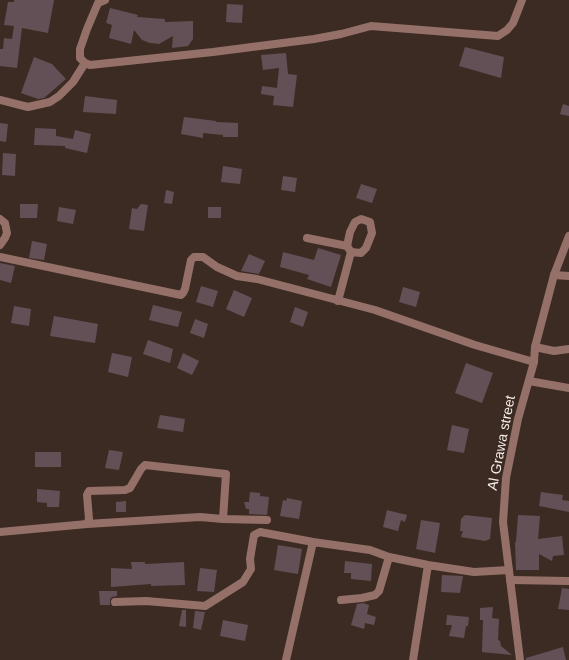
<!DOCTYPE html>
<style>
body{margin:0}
canvas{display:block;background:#3b2b23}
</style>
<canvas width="569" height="660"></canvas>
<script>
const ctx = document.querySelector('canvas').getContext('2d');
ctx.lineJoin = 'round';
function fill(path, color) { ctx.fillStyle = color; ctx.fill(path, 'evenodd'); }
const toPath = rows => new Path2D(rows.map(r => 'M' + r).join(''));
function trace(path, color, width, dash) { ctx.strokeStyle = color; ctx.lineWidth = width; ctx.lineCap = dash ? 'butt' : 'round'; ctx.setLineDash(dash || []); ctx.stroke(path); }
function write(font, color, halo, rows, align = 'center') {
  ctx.font = font + ' Helvetica,sans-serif'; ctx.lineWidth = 4; ctx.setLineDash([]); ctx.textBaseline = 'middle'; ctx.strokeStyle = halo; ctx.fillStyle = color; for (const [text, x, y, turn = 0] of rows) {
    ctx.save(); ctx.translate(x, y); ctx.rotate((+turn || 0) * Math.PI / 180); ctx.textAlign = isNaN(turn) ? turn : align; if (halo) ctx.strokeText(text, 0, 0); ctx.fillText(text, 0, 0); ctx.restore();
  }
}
const building = toPath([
 [14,0,54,0,48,33,22,28,17,68,0,66,0,49,3,49,4,38,12,39,14,26,4,25,8,2,14,2],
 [227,4,243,5,242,23,226,22],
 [110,8,138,15,137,17,165,19,165,22,193,21,193,39,188,46,172,48,173,36,159,44,150,43,142,40,134,30,131,44,109,38,112,25,106,23],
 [465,47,504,57,501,78,459,66],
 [286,53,288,74,297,75,293,107,273,105,274,96,261,94,262,86,277,88,279,68,263,70,261,55],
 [34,57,52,64,66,79,44,98,38,99,21,93],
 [85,96,117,100,116,114,83,112],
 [563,104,569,106,569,116,560,114],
 [184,117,216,121,216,122,238,123,238,137,223,137,223,135,203,133,203,138,181,134],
 [0,123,8,124,6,142,0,141],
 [35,128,56,129,56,136,73,139,75,130,91,134,87,153,65,148,65,146,34,145],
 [3,153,16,154,15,176,2,175],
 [223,166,242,169,240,184,221,182],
 [283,176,297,178,295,192,281,190],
 [361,184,377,189,372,203,356,198],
 [166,190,174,192,172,204,164,203],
 [20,204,38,204,37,218,20,218],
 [141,204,148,205,144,231,129,229,132,208,137,209],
 [59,207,76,210,73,224,57,221],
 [208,207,221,207,221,218,208,218],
 [32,241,47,244,44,260,29,258],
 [318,248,341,255,331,287,307,279,309,275,280,267,283,252,314,260],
 [249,254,265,261,259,274,241,271],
 [0,263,15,266,11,283,0,280],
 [201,286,218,291,213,307,196,302],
 [403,287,420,292,416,307,399,302],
 [234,290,252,298,244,317,226,309],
 [153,305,182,312,178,327,149,320],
 [14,306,31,309,29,326,11,323],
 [295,307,308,312,303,327,290,322],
 [54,316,98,324,95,343,50,336],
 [195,319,208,324,204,338,190,333],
 [148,340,173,349,170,363,143,354],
 [112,353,132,357,128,377,108,372],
 [183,353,199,361,192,375,177,368],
 [466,363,493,373,482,403,455,393],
 [160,415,185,419,183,432,157,428],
 [452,425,469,429,464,453,447,450],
 [109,450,123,452,119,470,105,468],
 [35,452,61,452,61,467,35,467],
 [37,489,60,491,59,507,47,507,47,503,37,502],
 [250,492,260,493,260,496,269,497,267,515,249,514,249,509,246,509,244,502,249,502],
 [541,492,563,495,562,500,569,501,569,512,539,506],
 [287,498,302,501,299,519,280,516,283,500,286,501],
 [126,501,126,512,116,512,116,502],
 [387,510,407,515,405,522,401,520,398,531,383,527],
 [465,515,492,518,490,539,485,541,461,537,463,531,460,531,461,519],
 [518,515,540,516,538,539,562,536,564,555,553,556,552,561,539,554,539,570,516,570,515,542,516,542],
 [421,520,440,523,435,553,416,549],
 [278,545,302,549,298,574,274,570],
 [345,561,372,564,371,581,351,579,351,573,344,573],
 [131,562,145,562,145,564,184,562,185,585,151,586,151,584,111,587,111,568,132,569],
 [200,568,217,570,214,592,197,591],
 [442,575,463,576,460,593,441,592],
 [562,588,569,589,569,610,558,609],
 [99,591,117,591,117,596,112,597,110,599,110,605,100,605],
 [363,603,369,605,367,614,376,617,374,625,365,623,364,629,351,625,357,604],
 [493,607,492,618,499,619,498,640,500,641,501,646,512,655,482,652,483,620,480,620,480,608],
 [182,610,186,610,186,627,179,626],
 [195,611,205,612,201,630,193,628],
 [447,615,469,617,468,626,466,626,464,638,449,636,452,625,446,625],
 [223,620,248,625,245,641,220,636],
 [563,647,566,660,526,660,526,658]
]);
const minor = toPath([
 [105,0,98,3,87,29,80,49,80,58,85,63,90,65,213,52,314,39,341,34,371,26,498,36,507,30,513,23,522,0],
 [0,100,28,107,50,102,59,96,73,82,85,63],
 [0,219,5,223,7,233,5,238,0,245],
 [307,238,347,246,351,252,338,301],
 [347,246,350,232,355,222,361,219,370,222,372,233,366,248,361,253,351,252],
 [0,257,181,295,183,293,185,289,191,260,194,257,203,257,217,267,237,276,257,279,375,310,475,345,534,362],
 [554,275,569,276],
 [535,347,554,351,569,349],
 [529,381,569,388],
 [87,524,200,517,223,519],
 [0,532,87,524,89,519,87,495,89,491,125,490,130,488,141,469,145,465,226,474,223,519,267,520],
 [510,580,569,581],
 [341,600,362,598,375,595,379,591,389,557],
 [115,602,146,601,205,606,243,582,251,569,250,559,254,535,260,532,313,542,370,550,389,557,428,565,474,572,509,570],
 [286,660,313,542],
 [413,660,428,565]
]);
const tertiary = toPath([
 [520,660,503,522,506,478,518,419,534,362,535,347,554,275,569,236]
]);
const streetNames = [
 ["Al Grawa street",502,443,-79]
];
fill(building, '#634f56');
trace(minor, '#957069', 8);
trace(tertiary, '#957069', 8);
write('14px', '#f7ece7', '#3b2b23', streetNames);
</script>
